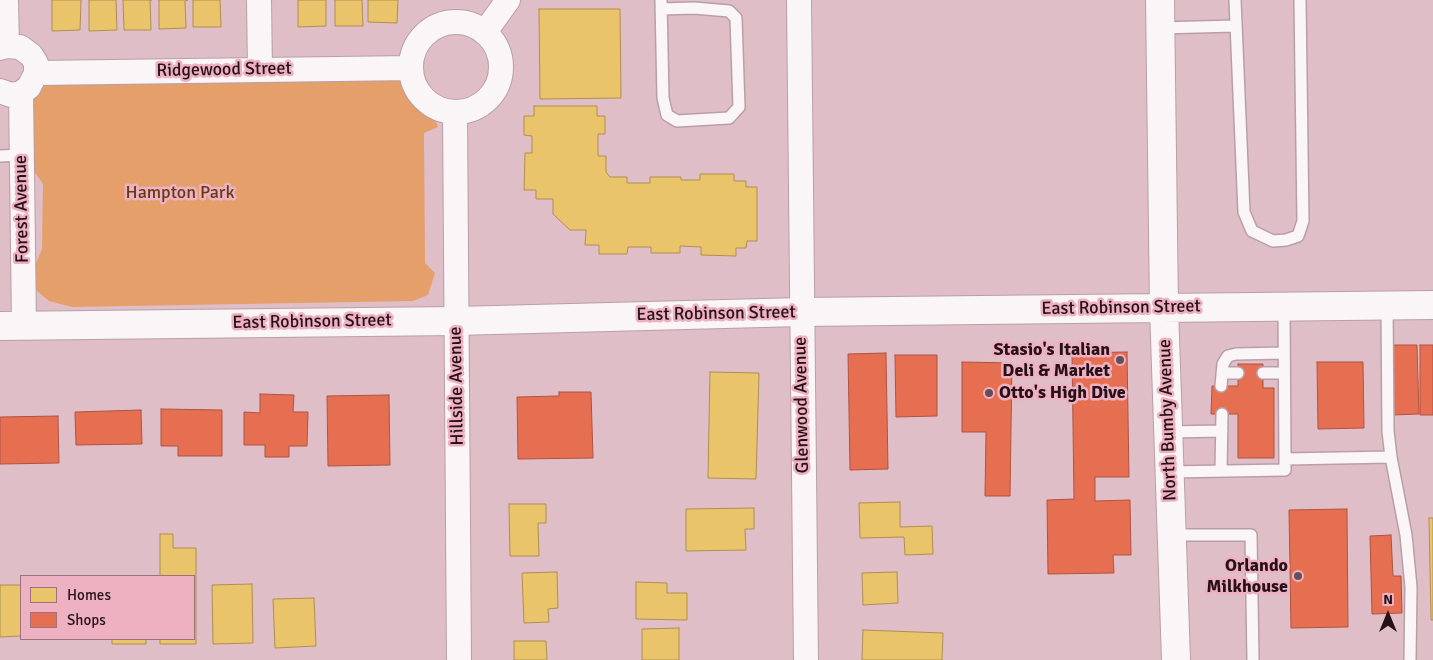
<!DOCTYPE html>
<style>
body{margin:0}
#map{position:relative;width:1433px;height:660px;overflow:hidden;background:#e0bec8;font-family:Signika,sans-serif}
canvas{display:block}
.legend{position:absolute;left:20px;top:575px;width:175px;height:65px;box-sizing:border-box;background:#edb1c2;border:1px solid #9d717e;margin:0;padding:6px 9px;list-style:none;font-size:15px;color:#261118}
.legend li{display:flex;align-items:center;gap:10px;height:25px}
.legend b{width:25px;border:1px solid #9d717e}
.north{position:absolute;left:1363px;top:590px;width:50px;height:50px;-webkit-text-stroke:4px #edb1c2;paint-order:stroke;rotate:0deg;font-size:14px;font-weight:700;line-height:20px;text-align:center;color:#261118}
.north::after{content:'';display:block;margin:auto;width:18px;height:22px;background:#261118;clip-path:polygon(50% 0,100% 100%,50% 72%,0 100%)}
</style>
<div id="map">
<canvas width="1433" height="660"></canvas>
<ul class="legend">
<li><b style="height:14px;background:#e9c46a"></b>Homes</li>
<li><b style="height:14px;background:#e76f51"></b>Shops</li>
</ul>
<div class="north">N</div>
</div>
<script>
const ctx = document.querySelector('canvas').getContext('2d');
ctx.lineJoin = 'round';
function fill(path, color) { ctx.fillStyle = color; ctx.fill(path, 'evenodd'); }
const toPath = rows => new Path2D(rows.map(r => 'M' + r).join(''));
function trace(path, color, width, dash) { ctx.strokeStyle = color; ctx.lineWidth = width; ctx.lineCap = dash ? 'butt' : 'round'; ctx.setLineDash(dash || []); ctx.stroke(path); }
function write(font, color, halo, rows, align = 'center') {
  ctx.font = font + ' Signika,sans-serif'; ctx.lineWidth = 5; ctx.setLineDash([]); ctx.textBaseline = 'middle'; ctx.strokeStyle = halo; ctx.fillStyle = color; for (const [text, x, y, turn = 0] of rows) {
    ctx.save(); ctx.translate(x, y); ctx.rotate((+turn || 0) * Math.PI / 180); ctx.textAlign = isNaN(turn) ? turn : align; if (halo) ctx.strokeText(text, 0, 0); ctx.fillText(text, 0, 0); ctx.restore();
  }
}
const green = toPath([
 [390,77,405,84,427,100,438,127,424,133,425,263,435,273,428,295,413,301,72,307,49,301,36,290,36,263,42,249,43,184,34,171,31,97,43,83]
]);
const homes = toPath([
 [52,0,81,0,80,30,52,31,52,0],
 [89,0,116,0,117,30,89,31,89,0],
 [123,0,152,0,150,0,151,30,124,30,123,0],
 [159,0,188,0,185,1,186,28,159,29,159,0],
 [193,0,220,0,221,27,193,27,193,0],
 [298,0,326,0,326,26,298,27,298,0],
 [335,0,362,0,363,26,335,26,335,0],
 [368,0,398,0,397,23,368,22,368,0],
 [539,9,620,9,621,98,540,99,539,9],
 [534,106,597,106,597,116,605,116,605,134,598,134,598,156,606,156,606,172,610,177,627,177,627,183,650,183,650,177,681,177,681,180,700,180,700,174,734,174,734,181,746,181,746,187,757,187,757,241,747,241,746,248,736,248,736,256,701,255,701,247,680,246,680,253,651,253,651,247,628,247,627,254,599,254,599,245,585,245,586,230,570,230,553,214,553,199,536,199,536,190,524,190,525,153,532,153,532,136,524,135,524,116,534,116,534,106],
 [710,372,759,373,756,479,708,478,710,372],
 [900,502,900,527,932,526,933,554,905,555,904,537,860,538,859,503,900,502],
 [509,504,546,504,546,523,538,523,539,556,510,556,509,504],
 [754,508,754,529,745,529,746,550,686,551,686,509,754,508],
 [1429,518,1433,518,1433,620,1431,620,1429,518],
 [160,534,173,534,173,548,196,548,196,644,160,644,160,639,194,639,194,576,160,576,160,534],
 [557,572,558,608,548,609,549,622,524,623,522,573,557,572],
 [897,572,898,603,863,605,862,573,897,572],
 [636,582,667,583,667,593,687,593,687,620,636,619,636,582],
 [252,584,253,643,213,644,212,585,252,584],
 [0,585,21,585,21,636,0,637,0,585],
 [314,598,316,646,275,648,273,599,314,598],
 [679,628,679,660,642,660,642,629,679,628],
 [863,630,943,633,942,660,862,660,863,630],
 [112,639,146,639,146,644,112,644,112,639],
 [514,641,546,641,547,660,514,660,514,641]
]);
const shops = toPath([
 [1390,345,1417,345,1419,414,1392,415,1390,345],
 [1420,345,1433,345,1433,415,1420,415,1420,345],
 [1127,352,1129,477,1095,477,1095,501,1130,500,1131,555,1113,555,1114,573,1048,574,1047,500,1074,499,1072,353,1127,352],
 [886,353,888,469,850,470,848,354,886,353],
 [895,355,937,355,937,416,896,417,895,355],
 [962,362,1012,363,1010,496,985,496,986,432,962,432,962,362],
 [1317,362,1363,362,1364,428,1318,429,1317,362],
 [1238,364,1263,364,1263,388,1274,388,1274,458,1238,458,1238,414,1211,414,1212,386,1238,386,1238,364],
 [559,392,591,392,593,458,518,459,517,397,559,396,559,392],
 [260,394,294,395,293,412,308,412,307,446,289,446,289,457,265,457,265,445,244,445,244,412,260,413,260,394],
 [389,395,390,465,328,466,327,396,389,395],
 [161,409,222,410,222,456,178,456,178,446,161,446,161,409],
 [141,410,142,444,76,445,75,412,141,410],
 [58,416,59,463,0,464,0,417,58,416],
 [1347,509,1348,627,1291,628,1289,510,1347,509],
 [1391,535,1393,576,1401,576,1402,613,1372,614,1370,536,1391,535]
]);
const lane = toPath([
 [661,0,663,98,667,115,677,121,729,118,739,107,736,18,729,11,694,8,661,9],
 [1235,0,1244,212,1252,231,1273,241,1286,240,1298,236,1303,221,1300,0],
 [1160,28,1235,26],
 [0,156,22,155],
 [1387,306,1388,431,1391,457],
 [1284,307,1285,459],
 [1222,373,1238,373],
 [1263,373,1284,373],
 [1221,386,1223,364,1228,356,1236,354,1284,353],
 [1168,432,1222,431],
 [1221,471,1222,414],
 [1169,472,1285,470,1285,459,1391,457,1406,535,1411,587,1410,660],
 [1172,535,1251,535,1253,660]
]);
const street = toPath([
 [6,0,7,46],
 [259,0,260,70],
 [799,0,806,660],
 '411 67a45 45 0 1 1 90 0a45 45 0 1 1-90 0Z',
 [485,32,508,0],
 [0,48,7,46,20,47,31,55,36,63,36,73,29,87,21,93,11,95,0,91],
 [36,73,411,68],
 [21,93,24,325],
 [455,113,459,660]
]);
const secondary = toPath([
 [1160,0,1164,308,1176,660],
 [0,326,456,321,801,312,1433,305]
]);
const markers = [
 [1120,360,5,"#674e56"],
 [989,393,5,"#674e56"],
 [1298,576,5,"#674e56"]
];
const streetNames = [
 ["Ridgewood Street",224,70,-1],
 ["Forest Avenue",22,209,-91],
 ["East Robinson Street",1121,308,-1],
 ["East Robinson Street",716,314,-1],
 ["East Robinson Street",312,322,-1],
 ["Hillside Avenue",457,386,-91],
 ["Glenwood Avenue",802,405,-91],
 ["North Bumby Avenue",1168,420,-92]
];
const parkNames = [
 ["Hampton Park",180,193]
];
const poiNames = [
 ["Stasio's Italian",1110,350],
 ["Deli & Market",1110,371],
 ["Otto's High Dive",999,393,"left"],
 ["Orlando",1288,566],
 ["Milkhouse",1288,587]
];
fill(green, '#e49f6a');
fill(homes, '#e9c46a');
trace(homes, '#ae8e51', 1);
fill(shops, '#e76f51');
trace(shops, '#ad5340', 1);
trace(lane, '#b89fa7', 14);
trace(street, '#b89fa7', 26);
trace(secondary, '#b89fa7', 30);
trace(lane, '#faf5f7', 11);
trace(street, '#faf5f7', 24);
trace(secondary, '#faf5f7', 28);
for (const [x, y, r, color] of markers) { const dot = new Path2D(); dot.arc(x, y, r, 0, 2 * Math.PI); ctx.fillStyle = color; ctx.fill(dot); trace(dot, '#edb1c2', 2); }
write('18px', '#261118', '#edb1c2', streetNames);
write('18px', '#643a13', '#edb1c2', parkNames);
write('bold 18px', '#261118', '#edb1c2', poiNames, 'right');
</script>
